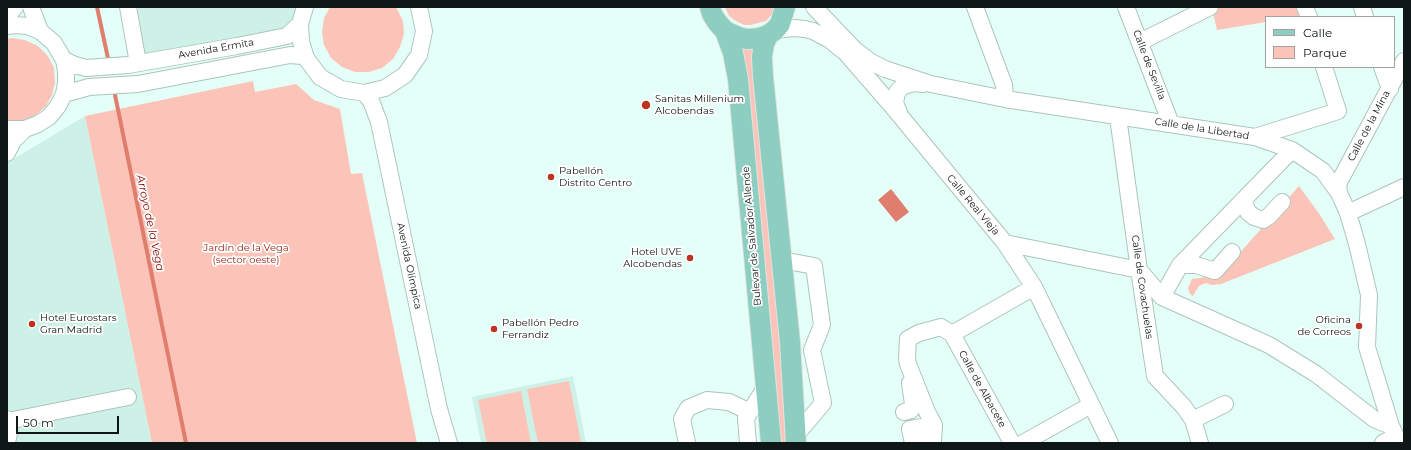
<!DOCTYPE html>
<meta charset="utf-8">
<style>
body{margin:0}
#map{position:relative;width:1411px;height:450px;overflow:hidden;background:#e4fff7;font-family:Montserrat,sans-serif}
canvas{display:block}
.frame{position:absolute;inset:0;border:8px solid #0e1715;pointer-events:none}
.legend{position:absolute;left:1265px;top:16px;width:130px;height:52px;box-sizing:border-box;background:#fff;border:1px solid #9fa2a1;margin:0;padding:5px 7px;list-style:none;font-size:12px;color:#0e1715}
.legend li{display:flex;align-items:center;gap:8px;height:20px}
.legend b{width:20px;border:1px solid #9fa2a1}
.scale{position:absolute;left:16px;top:416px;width:103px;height:18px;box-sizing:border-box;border:2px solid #0e1715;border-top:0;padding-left:5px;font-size:12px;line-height:14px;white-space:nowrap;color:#0e1715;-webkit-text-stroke:3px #fff;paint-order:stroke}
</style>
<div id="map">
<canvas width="1411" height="450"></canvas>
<div class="frame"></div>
<ul class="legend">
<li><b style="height:5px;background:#8dcec0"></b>Calle</li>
<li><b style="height:11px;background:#fcc4b9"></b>Parque</li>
</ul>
<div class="scale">50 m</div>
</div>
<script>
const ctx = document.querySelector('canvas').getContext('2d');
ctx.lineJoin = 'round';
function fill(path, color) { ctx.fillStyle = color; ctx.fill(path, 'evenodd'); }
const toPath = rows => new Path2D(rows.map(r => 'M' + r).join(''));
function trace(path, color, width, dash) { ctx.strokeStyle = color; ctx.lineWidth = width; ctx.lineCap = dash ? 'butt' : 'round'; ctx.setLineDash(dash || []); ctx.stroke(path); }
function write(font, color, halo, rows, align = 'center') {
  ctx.font = font + ' Montserrat,sans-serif'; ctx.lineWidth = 3.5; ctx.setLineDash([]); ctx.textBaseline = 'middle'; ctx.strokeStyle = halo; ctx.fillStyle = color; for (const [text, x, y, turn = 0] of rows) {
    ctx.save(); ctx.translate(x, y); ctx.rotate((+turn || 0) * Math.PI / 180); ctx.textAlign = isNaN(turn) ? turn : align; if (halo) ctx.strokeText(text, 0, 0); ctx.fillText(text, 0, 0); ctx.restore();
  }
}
const built = toPath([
 [128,7,305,7,287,36,138,63],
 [85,116,152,443,7,443,7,163],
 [573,376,586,443,481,443,472,397]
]);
const green = toPath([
 [330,7,396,7,403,21,404,34,400,47,393,59,382,68,369,72,355,72,342,67,331,58,324,45,322,32,324,18],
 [725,7,776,7,775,11,766,21,751,25,744,25,736,21,729,16],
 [1208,7,1295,7,1301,16,1293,17,1266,17,1266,22,1217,30,1213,13],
 [11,38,25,40,38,46,48,56,54,68,55,83,52,95,46,106,36,115,24,120,12,121,7,120,7,39],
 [739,48,756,50,792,443,778,443],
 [253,81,255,92,296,84,314,100,340,109,351,174,362,173,417,443,152,443,85,116],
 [1299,186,1320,215,1335,239,1221,284,1212,285,1206,283,1199,286,1193,296,1190,294,1188,288,1192,279,1220,275],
 [569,381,581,443,538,443,527,389],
 [521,391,531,443,487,443,478,400]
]);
const water = toPath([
 [891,189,909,212,896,222,878,200]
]);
const stream = toPath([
 [97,7,109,63],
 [114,90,186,443]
]);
const minor = toPath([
 [31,7,40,31],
 [128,7,138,63],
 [305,7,300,24,301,42,306,58,320,77,341,89,364,93,385,88,405,75,419,55,424,31,419,7],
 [814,7,855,50,871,62,885,69,931,84,1005,99,1255,137,1292,150,1323,171,1339,193,1348,213,1357,244,1369,295,1367,347,1391,426,1399,443],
 [975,7,1004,85,1005,99],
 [1126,7,1171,124],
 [1305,7,1309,17],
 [1362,7,1365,17],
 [7,17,15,7],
 [7,26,15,25,28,26,40,31,54,43,64,60,66,71,66,83,64,94,58,106,49,117,38,124,25,129,7,129],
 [775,30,794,28,805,29,813,31,830,40,846,53,892,106,1005,243,1034,287,1110,443],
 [1140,42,1210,7],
 [64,60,75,65,86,68,128,65,237,46,287,36,300,24],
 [1382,67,1390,89],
 [364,93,371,101,379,122,439,409,449,443],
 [64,94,89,87,138,84,290,55,302,56,306,58],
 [900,115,895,103,897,92,903,86,914,83,923,84],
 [1118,117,1139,270,1155,376,1184,407,1193,420,1200,443],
 [1255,137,1338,111,1324,67],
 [7,153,13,141,25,129],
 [1339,193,1338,184,1404,61],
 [1243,200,1248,212,1254,217,1263,220,1269,216,1282,202],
 [1348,213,1404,187],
 [1005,243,1139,270,1162,297,1269,345,1316,374,1374,419,1391,426],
 [782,260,814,266,822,325,812,350,823,403,796,435],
 [1180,265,1196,265,1215,271,1232,252],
 [1162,297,1180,265,1292,150],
 [952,334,1012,443],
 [952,334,1034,287],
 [904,412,911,410,913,404,910,383],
 [7,419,9,433,7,442],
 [1193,420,1225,404],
 [8,421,128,397],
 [934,425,910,429,913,443,933,441,934,425,927,412,908,364,907,359,908,339,919,333,941,327,952,334],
 [687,443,682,419,688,408,707,400,729,402,750,412],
 [748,443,746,418,765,388],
 [1023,443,1091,405],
 [1383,443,1396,436]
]);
const major = toPath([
 [710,7,712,14,717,22,725,31,741,38,748,39,759,38,768,35,775,30,780,24,785,7],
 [725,31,733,53,738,79,771,443],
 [768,35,764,44,762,57,763,76,790,342,796,443]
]);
const markers = [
 [646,105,5,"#bf3220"],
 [551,177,4,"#bf3220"],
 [690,258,4,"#bf3220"],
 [32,324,4,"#bf3220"],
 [1359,326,4,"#bf3220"],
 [494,329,4,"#bf3220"]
];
const streetNames = [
 ["Avenida Ermita",216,49,-10],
 ["Calle de Sevilla",1149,65,69],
 ["Calle de la Mina",1369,126,-62],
 ["Calle de la Libertad",1202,129,9],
 ["Calle Real Vieja",973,205,50],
 ["Bulevar de Salvador Allende",752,236,-95],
 ["Avenida Olímpica",409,266,78],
 ["Calle de Covachuelas",1142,287,82],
 ["Calle de Albacete",982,389,61]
];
const poiNames = [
 ["Sanitas Millenium",655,99],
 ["Alcobendas",655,111],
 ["Pabellón",559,171],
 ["Distrito Centro",559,183],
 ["Hotel UVE",682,252,"right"],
 ["Alcobendas",682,264,"right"],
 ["Hotel Eurostars",40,318],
 ["Gran Madrid",40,330],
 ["Oficina",1351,320,"right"],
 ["de Correos",1351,332,"right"],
 ["Pabellón Pedro",502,323],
 ["Ferrandiz",502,335]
];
const parkNames = [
 ["Jardín de la Vega",246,248],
 ["(sector oeste)",246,260]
];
const waterNames = [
 ["Arroyo de la Vega",150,223,78]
];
fill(built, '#cef1e7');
fill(green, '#fcc4b9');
fill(water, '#e07e6d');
trace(stream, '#e07e6d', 4);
trace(minor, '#abc5bd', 18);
trace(major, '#e2e3e3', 22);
trace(minor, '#fff', 16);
trace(major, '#8dcec0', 20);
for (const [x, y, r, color] of markers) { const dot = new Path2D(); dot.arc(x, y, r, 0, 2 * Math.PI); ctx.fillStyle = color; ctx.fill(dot); trace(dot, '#fff', 1.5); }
write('10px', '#0e1715', '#fff', streetNames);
write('10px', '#0e1715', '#fff', poiNames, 'left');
write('10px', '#931d0e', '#fff', parkNames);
write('italic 11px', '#840800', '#fff', waterNames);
</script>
